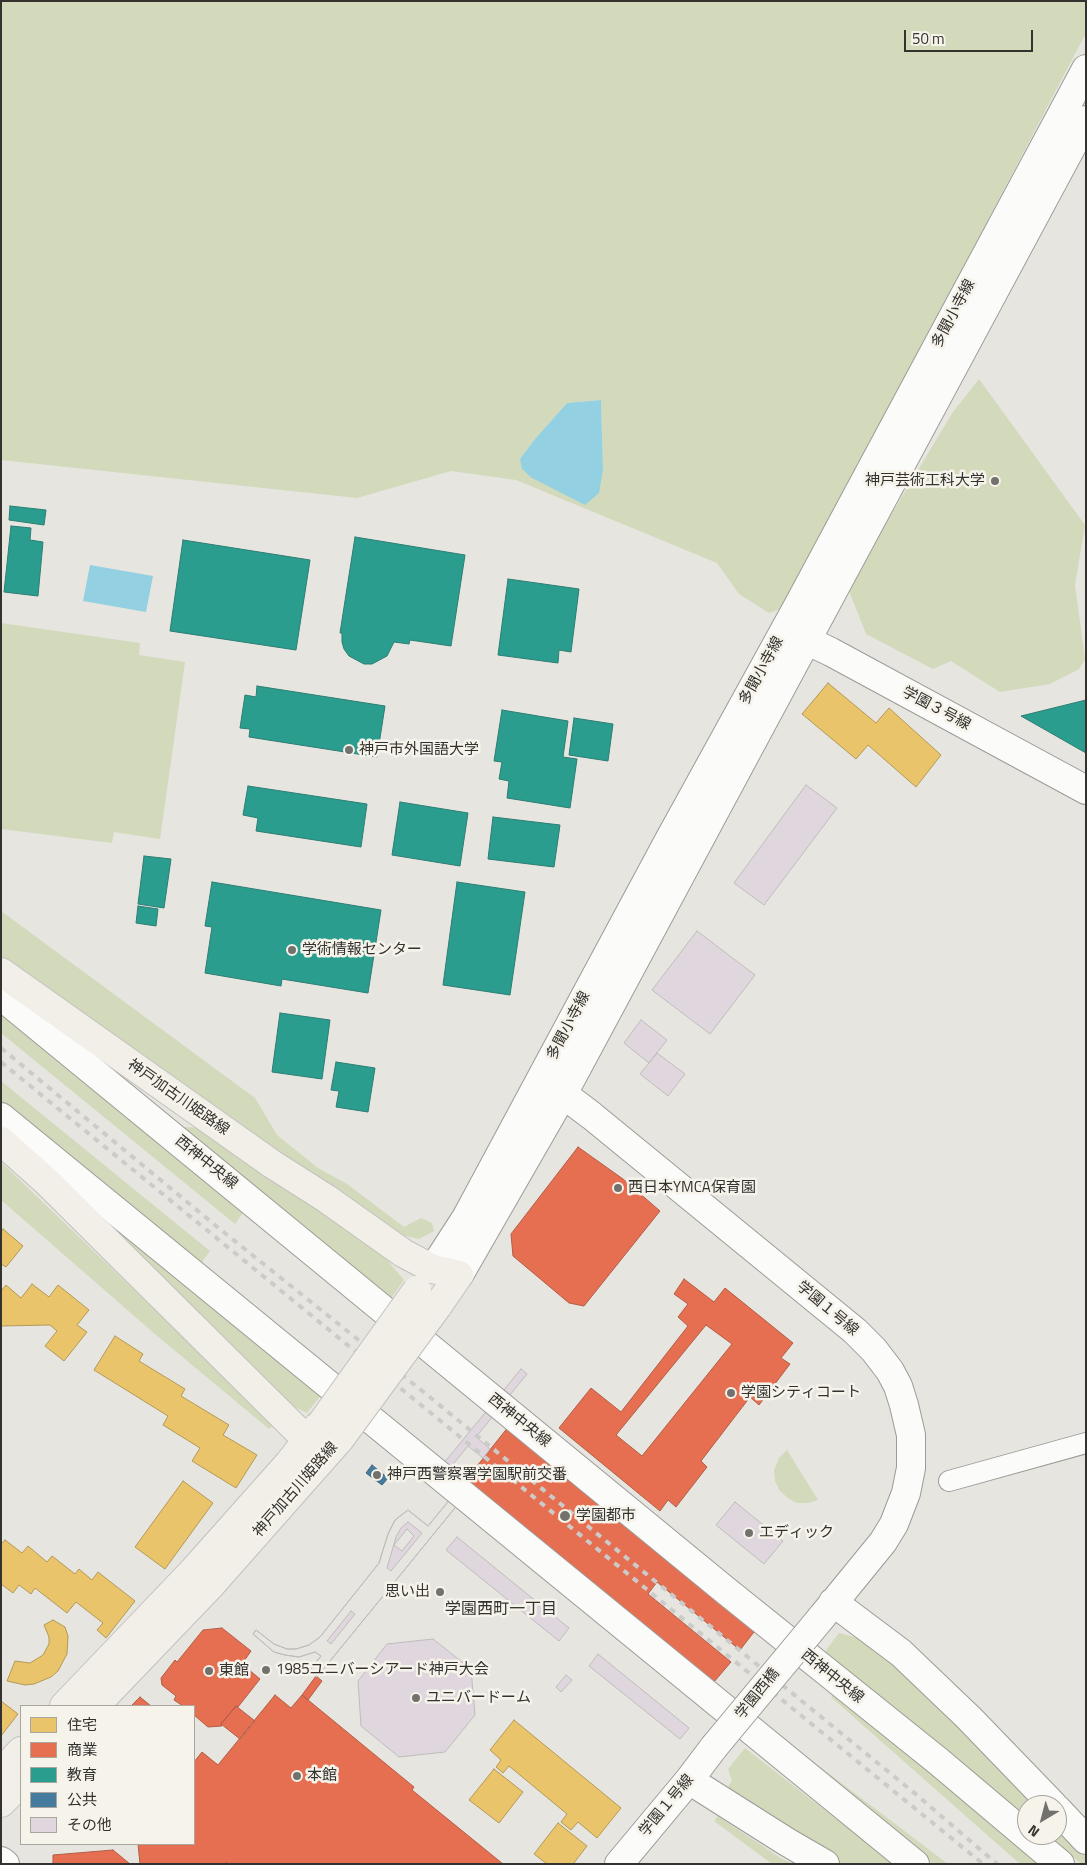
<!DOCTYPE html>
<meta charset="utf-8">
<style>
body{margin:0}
#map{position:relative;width:1087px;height:1865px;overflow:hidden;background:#e6e5e0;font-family:"Titillium Web","Noto Sans JP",sans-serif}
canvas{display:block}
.frame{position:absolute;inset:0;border:2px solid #33322f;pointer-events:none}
.legend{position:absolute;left:20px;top:1705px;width:175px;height:140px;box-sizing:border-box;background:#f6f3ea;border:1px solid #a8a69f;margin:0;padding:6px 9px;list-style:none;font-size:15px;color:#33322f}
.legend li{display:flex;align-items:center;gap:10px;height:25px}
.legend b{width:25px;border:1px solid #a8a69f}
.north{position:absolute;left:1017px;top:1795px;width:50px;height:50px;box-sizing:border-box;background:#f6f3ea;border:1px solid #a8a69f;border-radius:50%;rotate:217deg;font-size:14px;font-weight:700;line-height:20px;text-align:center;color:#33322f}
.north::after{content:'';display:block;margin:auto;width:18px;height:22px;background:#72716d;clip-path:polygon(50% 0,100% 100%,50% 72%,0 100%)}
.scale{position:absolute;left:904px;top:30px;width:129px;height:22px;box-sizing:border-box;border:2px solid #33322f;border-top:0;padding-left:6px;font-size:15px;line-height:18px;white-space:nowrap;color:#33322f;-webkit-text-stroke:4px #f6f3ea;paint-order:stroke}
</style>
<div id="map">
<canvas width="1087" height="1865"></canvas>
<div class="frame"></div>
<ul class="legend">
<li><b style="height:14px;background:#e9c46a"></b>住宅</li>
<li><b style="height:14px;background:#e76f51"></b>商業</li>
<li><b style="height:14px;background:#2a9d8f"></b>教育</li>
<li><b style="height:14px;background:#457b9d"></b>公共</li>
<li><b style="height:14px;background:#e0d6dd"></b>その他</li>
</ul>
<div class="north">N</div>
<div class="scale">50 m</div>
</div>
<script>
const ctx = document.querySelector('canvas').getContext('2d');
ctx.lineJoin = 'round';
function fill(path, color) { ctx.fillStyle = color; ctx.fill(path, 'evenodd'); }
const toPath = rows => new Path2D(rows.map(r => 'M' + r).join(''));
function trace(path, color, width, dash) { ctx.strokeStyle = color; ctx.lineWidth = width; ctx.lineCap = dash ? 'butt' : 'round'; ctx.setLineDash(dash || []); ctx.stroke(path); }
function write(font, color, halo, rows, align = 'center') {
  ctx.font = font + ' "Titillium Web","Noto Sans JP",sans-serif'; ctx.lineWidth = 5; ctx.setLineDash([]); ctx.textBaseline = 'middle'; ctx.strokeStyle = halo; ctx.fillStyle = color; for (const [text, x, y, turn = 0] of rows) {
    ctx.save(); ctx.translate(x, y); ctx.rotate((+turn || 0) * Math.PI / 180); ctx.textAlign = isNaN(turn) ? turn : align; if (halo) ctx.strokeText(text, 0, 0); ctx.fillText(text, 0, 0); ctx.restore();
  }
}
const green = toPath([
 [1,1,1086,1,1086,33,785,607,769,613,739,594,717,563,516,480,451,471,357,498,1,460],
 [601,400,603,469,520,459,535,439,567,403],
 [979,379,1085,525,1075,585,1085,659,1079,669,1050,684,1000,692,951,661,933,669,866,634,849,591,871,548,953,412],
 [1,623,140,643,139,655,185,662,160,839,114,832,112,843,1,829],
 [1,911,255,1098,277,1135,318,1168,347,1184,404,1227,421,1218,432,1223,434,1231,419,1239,406,1236,399,1239,1,961],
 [1,1013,244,1211,235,1224,1,1033],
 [1,1081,210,1251,199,1266,1,1105],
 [183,1127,203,1128,382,1254,404,1280,389,1301],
 [1,1162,154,1309,276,1422,269,1429,156,1335,1,1200],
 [101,1217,321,1395,307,1413,293,1406,288,1412],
 [787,1450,818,1500,808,1503,797,1503,789,1499,780,1491,775,1481,774,1470,779,1458],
 [839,1633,861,1639,915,1683,1041,1805,1027,1805,1027,1817,824,1653],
 [834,1694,1041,1864,1020,1864,831,1697],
 [782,1738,948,1864,933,1864,780,1741],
 [745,1748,894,1864,842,1864,725,1791,732,1781,728,1769],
 [718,1816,782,1859,794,1864,772,1864,714,1821],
 [1057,1822,1086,1853,1086,1864,1081,1864,1049,1835,1057,1835]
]);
const water = toPath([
 [601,400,603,469,599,493,585,505,532,478,522,469,520,459,535,439,567,403],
 [90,565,153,576,146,612,83,601]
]);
const homes = toPath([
 [828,683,876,723,889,708,941,755,916,787,868,745,856,759,802,714,828,683],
 [3,1229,23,1246,6,1267,1,1264,1,1232,3,1229],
 [32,1284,49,1297,58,1285,89,1310,77,1325,87,1332,64,1361,45,1346,57,1331,50,1325,1,1326,1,1291,6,1285,21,1298,32,1284],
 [115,1336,143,1354,139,1361,185,1389,181,1396,229,1425,223,1435,257,1455,236,1488,192,1461,200,1448,163,1425,168,1416,94,1370,115,1336],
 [183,1481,213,1503,165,1569,135,1547,183,1481],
 [5,1540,22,1553,28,1546,47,1562,52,1556,75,1574,79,1569,92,1580,98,1572,135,1601,106,1638,97,1630,103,1623,76,1602,67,1613,35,1588,31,1594,19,1585,13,1593,1,1584,1,1544,5,1540],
 [53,1620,65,1627,68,1636,67,1654,58,1671,51,1677,34,1684,25,1685,7,1681,15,1661,30,1663,43,1655,49,1644,49,1637,44,1625,53,1620],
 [1,1701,18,1714,1,1736,1,1701],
 [514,1720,621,1808,597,1838,578,1822,571,1830,561,1822,567,1814,509,1766,503,1773,496,1767,501,1760,490,1750,514,1720],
 [494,1769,523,1792,499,1823,469,1800,494,1769],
 [558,1823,587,1846,573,1864,547,1864,534,1854,558,1823]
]);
const shops = toPath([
 [578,1147,623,1179,660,1211,584,1306,569,1303,513,1256,511,1234,578,1147],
 [684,1279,714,1302,725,1288,793,1343,781,1358,790,1364,759,1405,750,1397,701,1461,707,1467,676,1507,668,1500,660,1511,559,1428,591,1388,621,1412,688,1326,678,1317,688,1304,674,1294,684,1279],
 [706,1325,732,1344,642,1456,616,1435,706,1325],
 [509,1426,757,1628,740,1650,657,1582,648,1594,731,1662,713,1683,465,1481,509,1426],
 [222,1628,251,1651,242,1664,260,1679,238,1707,236,1706,221,1724,222,1726,208,1727,194,1715,194,1706,183,1706,174,1700,176,1696,162,1685,161,1678,175,1660,177,1662,203,1630,222,1628],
 [316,1676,322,1681,308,1700,302,1695,316,1676],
 [275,1695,291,1708,302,1695,414,1787,412,1790,503,1864,228,1864,226,1862,225,1864,140,1864,138,1844,194,1844,194,1762,202,1752,218,1765,275,1695],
 [140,1697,151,1706,131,1706,140,1697],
 [236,1706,255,1721,240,1739,221,1724,236,1706],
 [113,1850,130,1864,53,1864,53,1855,113,1850]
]);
const schools = toPath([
 [10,506,46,510,44,525,9,520,10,506],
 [11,526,31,528,30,540,43,542,38,596,4,592,11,526],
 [355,537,465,555,451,646,410,640,409,644,394,642,387,656,372,664,364,664,349,656,344,649,342,642,342,633,340,633,355,537],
 [183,540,310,560,296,650,170,631,183,540],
 [508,579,579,589,571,652,559,650,558,663,498,655,508,579],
 [257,686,385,706,377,757,249,737,250,729,240,728,245,695,256,697,257,686],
 [1086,700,1086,753,1021,716,1086,700],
 [502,710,568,721,563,757,577,759,570,808,507,798,509,781,499,779,502,762,494,761,502,710],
 [574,718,613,724,608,761,569,755,574,718],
 [248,786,367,804,361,847,256,831,258,818,243,815,248,786],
 [400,802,468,813,460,866,392,855,400,802],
 [493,817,560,825,554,867,488,859,493,817],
 [144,856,171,859,164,908,138,904,144,856],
 [212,882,381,910,368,993,282,979,281,986,205,973,212,927,205,926,212,882],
 [457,882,525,892,510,995,443,985,457,882],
 [138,906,158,909,156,926,136,923,138,906],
 [280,1013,330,1020,322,1079,272,1072,280,1013],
 [336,1062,375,1068,368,1112,336,1107,339,1091,331,1090,336,1062]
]);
const public = toPath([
 [372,1465,388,1478,382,1485,366,1473,372,1465]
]);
const building = toPath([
 [806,785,837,808,764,905,734,883,806,785],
 [697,931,755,975,710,1034,652,990,697,931],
 [641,1020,667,1040,649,1063,624,1043,641,1020],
 [657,1053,685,1074,668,1096,640,1074,657,1053],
 [521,1369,527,1374,476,1437,490,1449,483,1458,468,1446,436,1485,430,1480,521,1369],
 [465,1481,472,1487,317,1677,309,1671,321,1656,315,1652,299,1657,285,1655,274,1652,253,1634,256,1630,274,1644,287,1649,296,1649,309,1645,320,1637,379,1563,388,1534,395,1520,408,1510,428,1526,465,1481],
 [408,1522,422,1533,391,1571,387,1568,396,1537,401,1528,408,1522],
 [351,1611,355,1614,331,1644,327,1641,351,1611],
 [465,1481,472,1487,317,1677,309,1671,321,1656,315,1652,299,1657,285,1655,274,1652,253,1634,256,1630,274,1644,287,1649,296,1649,309,1645,320,1637,379,1563,388,1534,395,1520,408,1510,428,1526,465,1481],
 [735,1502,783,1541,764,1564,716,1525,735,1502],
 [407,1529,414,1536,402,1551,394,1545,407,1529],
 [457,1537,569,1628,559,1641,446,1550,457,1537],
 [433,1639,471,1669,475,1715,445,1752,399,1757,361,1726,358,1681,387,1644,433,1639],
 [598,1654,689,1728,680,1739,589,1666,598,1654],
 [566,1675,572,1680,561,1692,556,1687,566,1675]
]);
const street = toPath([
 [949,1481,1086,1443]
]);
const secondary = toPath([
 [791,633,831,652,1086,790],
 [1,996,725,1590,938,1761,1060,1864],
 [547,1085,563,1094,592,1116,855,1331,874,1350,890,1371,898,1386,904,1405,911,1435,911,1468,906,1493,894,1524,883,1542,821,1618],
 [1,1117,915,1864],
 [433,1269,466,1218,669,840,799,604,1086,69],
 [459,1275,563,1094,1086,120],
 [833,1602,901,1653,969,1718,1053,1805],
 [689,1780,787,1842,825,1864],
 [1057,1809,1086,1840],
 [1,1861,5,1864],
 [619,1864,689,1780,714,1747]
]);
const primary = toPath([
 [1,972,272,1164,327,1199,403,1253,433,1269,459,1275,437,1307],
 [1,1141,47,1182,307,1440],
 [64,1706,193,1571,289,1463,318,1426],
 [95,1706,211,1585,340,1439],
 [1,1772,21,1751],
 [1,1803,21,1783]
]);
const rail = toPath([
 [1,1048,221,1230,426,1394,918,1796,997,1864],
 [1,1062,983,1864]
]);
const secondaryBridge = toPath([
 [714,1747,821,1618]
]);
const primaryBridge = toPath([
 [321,1424,417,1290],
 [340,1439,437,1307]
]);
const markers = [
 [995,481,5,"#72716d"],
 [349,750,5,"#72716d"],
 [292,950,5,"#72716d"],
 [618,1188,5,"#72716d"],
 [731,1393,5,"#72716d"],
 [377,1475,5,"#72716d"],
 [565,1516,6,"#72716d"],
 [749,1533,5,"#72716d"],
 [440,1592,5,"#72716d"],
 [266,1670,5,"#72716d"],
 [209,1671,5,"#72716d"],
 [416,1698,5,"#72716d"],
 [297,1776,5,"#72716d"]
];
const streetNames = [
 ["多聞小寺線",954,314,-62],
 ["多聞小寺線",762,671,-61],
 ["学園３号線",936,709,28],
 ["多聞小寺線",569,1026,-62],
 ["神戸加古川姫路線",178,1098,35],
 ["西神中央線",206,1163,39],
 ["学園１号線",827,1309,40],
 ["西神中央線",519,1421,39],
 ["神戸加古川姫路線",296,1490,-49],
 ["西神中央線",832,1677,39],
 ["学園西橋",758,1694,-51],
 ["学園１号線",667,1806,-50]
];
const poiNames = [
 ["神戸芸術工科大学",985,481,"right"],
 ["神戸市外国語大学",359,750],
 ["学術情報センター",302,950],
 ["西日本YMCA保育園",628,1188],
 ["学園シティコート",741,1393],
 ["神戸西警察署学園駅前交番",387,1475],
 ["学園都市",576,1516],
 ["エディック",759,1533],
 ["思い出",430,1592,"right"],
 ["1985ユニバーシアード神戸大会",276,1670],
 ["東館",219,1671],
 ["ユニバードーム",426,1698],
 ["本館",307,1776]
];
const neighbourhoodNames = [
 ["学園西町一丁目",501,1610]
];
fill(green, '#d3dabb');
fill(water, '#93d0e1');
fill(homes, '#e9c46a');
trace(homes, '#b29858', 1);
fill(shops, '#e76f51');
trace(shops, '#b15d47', 1);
fill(schools, '#2a9d8f');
trace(schools, '#2d7d72', 1);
fill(public, '#457b9d');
trace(public, '#40657c', 1);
fill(building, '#e0d6dd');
trace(building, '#bebcbb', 1);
trace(street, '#9c9b97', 22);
trace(secondary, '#9c9b97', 30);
trace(primary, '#c2c1bf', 30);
trace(street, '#fbfbfa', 20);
trace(secondary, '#fbfbfa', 28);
trace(primary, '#f2efe8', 28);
trace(rail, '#cbcbc9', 4, [6, 6]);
trace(secondaryBridge, '#9c9b97', 30, []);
trace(primaryBridge, '#c2c1bf', 30, []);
trace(secondaryBridge, '#fbfbfa', 28);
trace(primaryBridge, '#f2efe8', 28);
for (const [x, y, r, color] of markers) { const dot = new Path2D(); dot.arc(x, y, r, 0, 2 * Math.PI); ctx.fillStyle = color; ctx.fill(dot); trace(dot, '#f6f3ea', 2); }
write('15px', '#33322f', '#f6f3ea', streetNames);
write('15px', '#33322f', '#f6f3ea', poiNames, 'left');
write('16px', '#33322f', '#f6f3ea', neighbourhoodNames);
</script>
